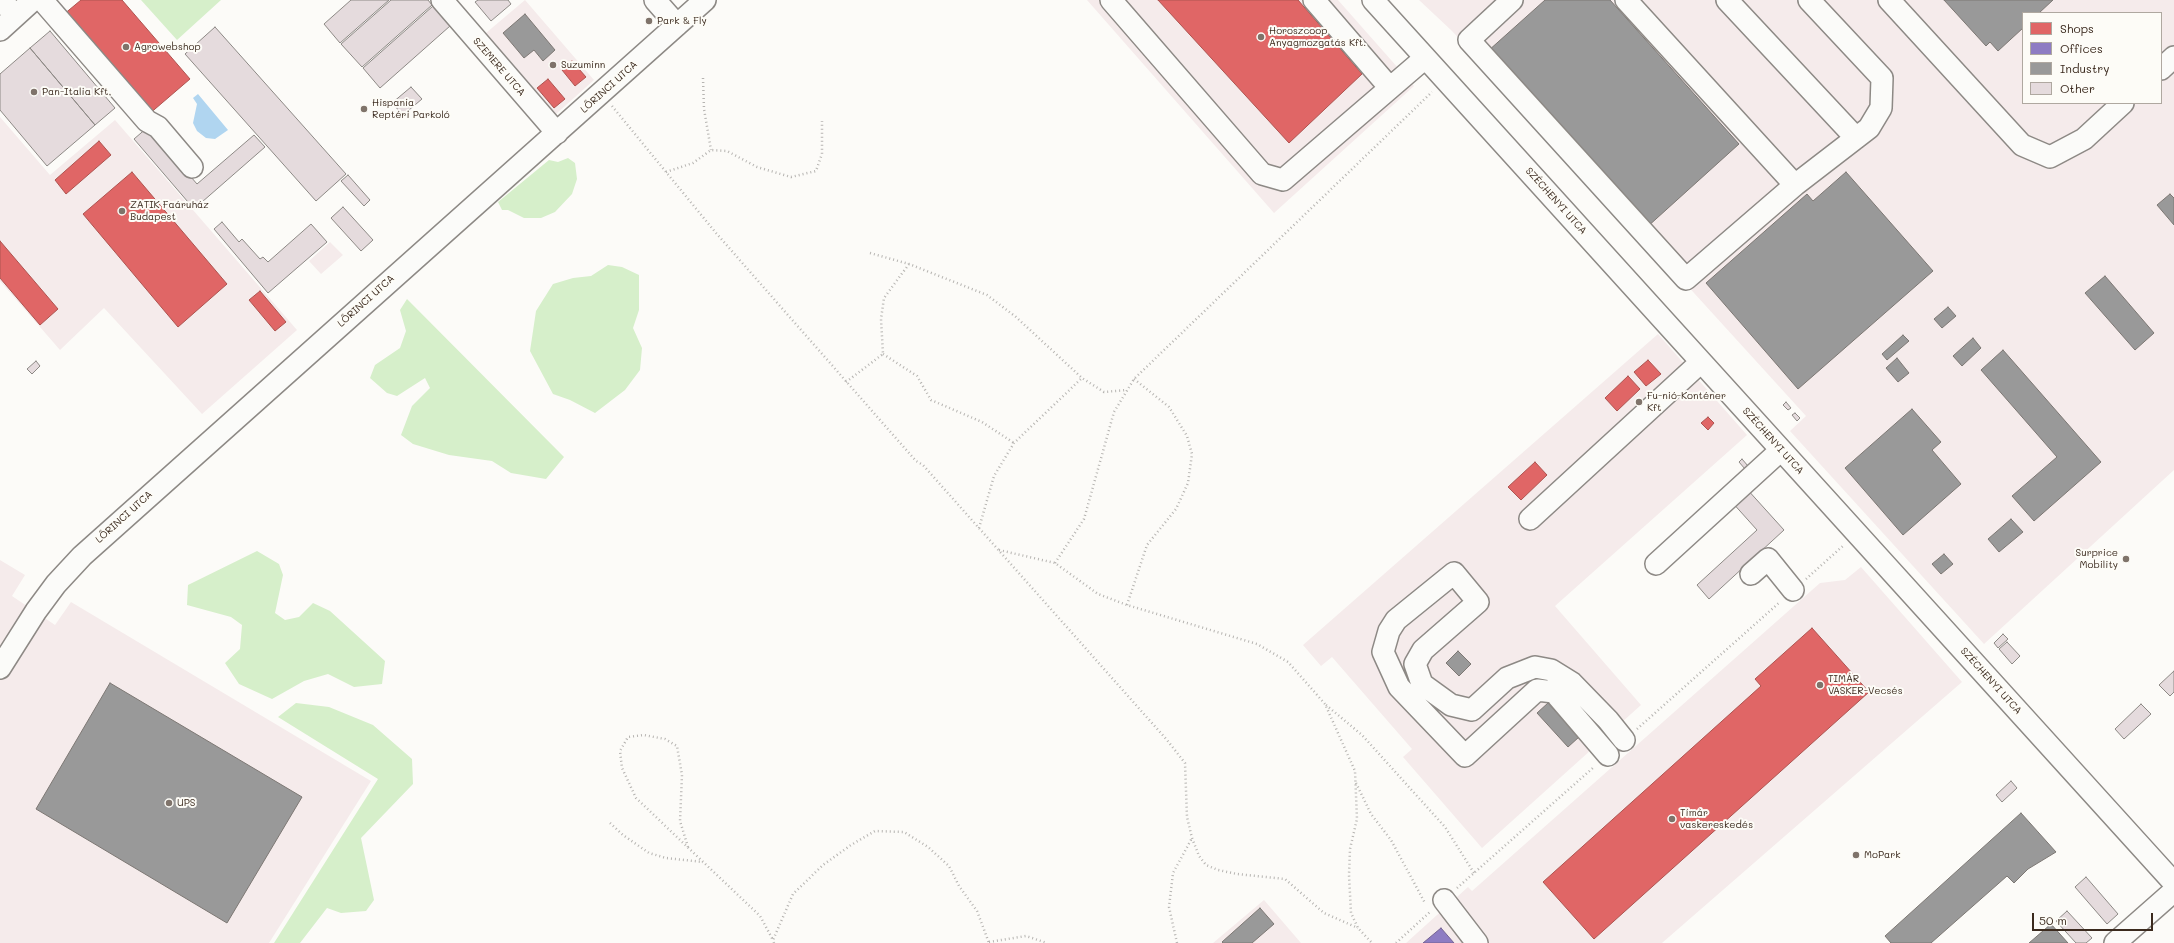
<!DOCTYPE html>
<meta charset="utf-8">
<style>
body{margin:0}
#map{position:relative;width:2174px;height:943px;overflow:hidden;background:#fcfbf8;font-family:Mali,sans-serif}
canvas{display:block}
.legend{position:absolute;left:2022px;top:12px;width:140px;height:92px;box-sizing:border-box;background:#fdfcf7;border:1px solid #afa8a0;margin:0;padding:5px 7px;list-style:none;font-size:12px;color:#3b2a1e}
.legend li{display:flex;align-items:center;gap:8px;height:20px}
.legend b{width:20px;border:1px solid #afa8a0}
.scale{position:absolute;left:2032px;top:913px;width:121px;height:18px;box-sizing:border-box;border:2px solid #3b2a1e;border-top:0;padding-left:5px;font-size:12px;line-height:14px;white-space:nowrap;color:#3b2a1e;-webkit-text-stroke:3px #fdfcf7;paint-order:stroke}
</style>
<div id="map">
<canvas width="2174" height="943"></canvas>
<ul class="legend">
<li><b style="height:11px;background:#e06666"></b>Shops</li>
<li><b style="height:11px;background:#8e7cc3"></b>Offices</li>
<li><b style="height:11px;background:#999"></b>Industry</li>
<li><b style="height:11px;background:#e5dbdd"></b>Other</li>
</ul>
<div class="scale">50 m</div>
</div>
<script>
const ctx = document.querySelector('canvas').getContext('2d');
ctx.lineJoin = 'round';
function fill(path, color) { ctx.fillStyle = color; ctx.fill(path, 'evenodd'); }
const toPath = rows => new Path2D(rows.map(r => 'M' + r).join(''));
function trace(path, color, width, dash) { ctx.strokeStyle = color; ctx.lineWidth = width; ctx.lineCap = dash ? 'butt' : 'round'; ctx.setLineDash(dash || []); ctx.stroke(path); }
function write(font, color, halo, rows, align = 'center') {
  ctx.font = font + ' Mali,sans-serif'; ctx.lineWidth = 4; ctx.setLineDash([]); ctx.textBaseline = 'middle'; ctx.strokeStyle = halo; ctx.fillStyle = color; for (const [text, x, y, turn = 0] of rows) {
    ctx.save(); ctx.translate(x, y); ctx.rotate((+turn || 0) * Math.PI / 180); ctx.textAlign = isNaN(turn) ? turn : align; if (halo) ctx.strokeText(text, 0, 0); ctx.fillText(text, 0, 0); ctx.restore();
  }
}
const built = toPath([
 [525,0,594,80,556,114,486,33],
 [1087,0,1338,0,1414,86,1274,213],
 [1419,0,2174,0,2174,470,1984,644,1790,431,1806,416,1562,148,1452,31],
 [2023,13,2161,13,2161,103,2023,103],
 [0,117,50,175,115,120,297,330,202,414,104,308,60,350,0,281],
 [330,242,343,255,321,274,309,261],
 [1658,334,1747,435,1555,606,1641,705,1482,848,1403,757,1412,749,1332,657,1321,666,1303,645],
 [0,560,25,575,12,596,55,625,71,602,371,781,269,943,0,943],
 [1861,567,1962,682,1662,943,1406,943,1468,887,1472,891,1820,583,1845,580],
 [1264,900,1301,943,1213,943]
]);
const green = toPath([
 [141,0,221,0,177,40],
 [568,158,575,163,577,179,572,194,555,212,541,218,524,218,508,210,502,210,498,202,549,160,558,162],
 [608,265,622,267,639,275,639,310,633,328,642,348,640,370,625,390,595,413,570,400,553,394,530,351,536,311,553,284,573,278,591,276],
 [407,299,564,457,546,479,511,473,492,461,449,455,413,444,401,435,412,406,430,388,425,378,397,396,387,393,370,378,375,365,400,348,406,331,400,310],
 [257,551,279,564,283,575,275,613,285,620,299,617,313,603,330,611,385,661,382,684,354,687,328,674,304,681,272,699,239,684,225,663,240,649,242,625,231,617,187,605,188,585],
 [296,703,329,707,373,725,412,759,413,784,361,838,374,900,366,911,341,913,327,908,300,943,274,943,378,779,278,717]
]);
const water = toPath([
 [198,94,228,130,215,139,206,138,197,131,193,123,197,104,193,98]
]);
const shops = toPath([
 [81,0,122,0,190,79,148,115,63,15,81,0],
 [1158,0,1298,0,1362,74,1289,143,1158,0],
 [572,61,586,77,575,86,562,70,572,61],
 [548,79,565,99,554,108,537,88,548,79],
 [99,141,111,155,66,194,55,180,99,141],
 [132,172,227,284,178,327,83,214,132,172],
 [0,241,58,309,40,325,0,278,0,241],
 [260,291,286,322,275,331,249,300,260,291],
 [1648,360,1661,374,1646,386,1634,372,1648,360],
 [1628,376,1640,389,1617,411,1605,398,1628,376],
 [1708,417,1714,423,1708,430,1701,423,1708,417],
 [1535,462,1547,475,1521,500,1508,487,1535,462],
 [1812,628,1869,692,1594,939,1543,882,1761,686,1755,679,1812,628]
]);
const offices = toPath([
 [1441,928,1454,943,1423,943,1441,928]
]);
const industry = toPath([
 [1545,0,1610,0,1739,144,1646,228,1488,51,1545,0],
 [1944,0,2053,0,2039,13,2023,13,2023,28,1998,51,1990,42,1986,46,1944,0],
 [525,14,555,50,543,61,534,50,524,58,503,33,525,14],
 [1846,172,1933,271,1798,389,1706,283,1807,194,1813,201,1846,172],
 [2170,194,2174,198,2174,225,2157,205,2170,194],
 [2105,276,2154,333,2135,350,2085,293,2105,276],
 [1948,307,1956,316,1942,328,1934,319,1948,307],
 [1903,335,1909,341,1887,360,1882,354,1903,335],
 [1973,338,1981,348,1962,366,1953,356,1973,338],
 [2003,350,2101,462,2034,521,2012,496,2057,457,1981,370,2003,350],
 [1897,358,1909,373,1898,382,1886,368,1897,358],
 [1912,409,1941,442,1932,450,1961,484,1903,535,1845,468,1912,409],
 [2011,519,2023,532,1999,552,1988,539,2011,519],
 [1944,554,1953,564,1941,574,1932,564,1944,554],
 [1458,651,1471,664,1459,676,1446,663,1458,651],
 [110,683,302,797,227,923,36,809,110,683],
 [1548,703,1579,737,1568,747,1537,713,1548,703],
 [2021,813,2056,852,2028,869,2014,883,2007,876,1931,943,1891,943,1885,936,2021,813],
 [1260,908,1274,924,1252,943,1223,943,1222,942,1260,908],
 [2051,924,2068,943,2029,943,2051,924]
]);
const building = toPath([
 [351,0,389,0,340,43,324,24,351,0],
 [391,0,428,0,432,5,362,67,341,44,391,0],
 [478,0,508,0,511,4,491,21,475,2,478,0],
 [433,6,450,26,380,88,363,68,433,6],
 [215,27,346,174,316,201,185,54,215,27],
 [50,31,115,108,95,125,30,48,50,31],
 [30,48,95,125,47,166,0,110,0,74,30,48],
 [411,87,422,99,403,115,392,103,411,87],
 [148,127,197,184,254,135,265,147,194,209,134,139,148,127],
 [348,175,370,200,364,206,341,181,348,175],
 [343,207,373,240,361,251,331,218,343,207],
 [222,222,239,242,242,239,260,259,263,257,268,262,311,224,327,242,268,293,214,229,222,222],
 [36,361,40,366,32,374,27,369,36,361],
 [1786,402,1791,408,1788,410,1783,405,1786,402],
 [1795,413,1800,418,1797,421,1792,415,1795,413],
 [1742,459,1748,466,1745,469,1739,462,1742,459],
 [1746,488,1784,530,1709,599,1697,585,1757,530,1731,501,1746,488],
 [2003,634,2008,639,1998,648,1994,643,2003,634],
 [2007,642,2020,656,2012,664,1999,649,2007,642],
 [2174,671,2174,692,2170,696,2159,685,2174,671],
 [2141,704,2151,714,2124,739,2115,729,2141,704],
 [2011,781,2017,788,2002,802,1996,795,2011,781],
 [2086,877,2118,914,2107,924,2075,887,2086,877],
 [2067,911,2092,938,2086,943,2076,943,2056,921,2067,911]
]);
const path = toPath([
 [703,78,704,109,711,150],
 [612,106,716,233,916,461,923,465,1167,740,1185,763,1187,817,1192,838,1199,856,1206,865,1218,870,1237,874,1285,879,1324,913,1358,928],
 [666,172,693,163,711,150,727,151,757,167,791,177,816,171,822,154,822,121],
 [870,253,909,264,987,295,1016,317,1082,378,1104,392,1127,390],
 [883,354,917,376,931,400,982,422,1014,443],
 [846,382,883,354,881,319,884,298,909,264],
 [979,528,994,476,1014,443,1082,378],
 [999,550,1055,563,1098,594,1127,605,1257,644,1288,662,1325,704,1355,771,1357,819,1350,849,1349,875,1351,913,1358,928,1372,943],
 [1055,563,1084,519,1114,412,1134,379,1432,92],
 [1806,579,1844,545],
 [1127,605,1147,545,1176,509,1188,483,1192,454,1187,436,1169,407,1134,379],
 [1326,705,1362,735,1445,827,1474,873],
 [1637,729,1780,602],
 [1356,783,1371,814,1391,840,1425,903],
 [610,823,623,835,649,853,666,858,703,862],
 [688,847,680,821,682,775,677,746,665,739,644,735,628,737,620,751,622,768,636,798,760,916,773,940],
 [1457,888,1594,767],
 [989,942,1026,936,1047,943],
 [774,943,773,940,793,894,823,865,851,845,875,831,904,832,928,847,949,866,959,886,977,911,989,943],
 [1177,943,1169,907,1173,873,1192,838],
 [1396,943,1431,911]
]);
const minor = toPath([
 [2,0,15,16],
 [42,0,147,121,158,127,192,167],
 [442,0,557,133],
 [655,0,677,25],
 [1111,0,1262,174,1283,180,1425,58],
 [1314,0,1390,88],
 [1373,0,2174,883],
 [1512,0,1469,40,1686,279,1795,185,1869,128,1881,108,1882,78,1809,0],
 [1626,0,1795,185],
 [1727,0,1856,138],
 [1889,0,2022,145,2050,157,2084,139,2123,103],
 [0,30,33,0],
 [2161,69,2174,57],
 [1530,519,1701,362],
 [1656,564,1781,450],
 [1751,574,1768,559,1793,590],
 [0,668,36,611,56,584,82,556,705,0],
 [1608,755,1554,692,1537,690,1465,756,1399,687,1383,652,1389,631,1396,620,1454,573,1478,602,1423,650,1415,664,1422,684,1451,705,1472,710,1507,678,1535,667,1551,670,1572,683,1608,720,1624,740],
 [1444,900,1477,943],
 [2115,943,2174,891]
]);
const markers = [
 [649,21,4,"#7f736a"],
 [1261,37,4,"#7f736a"],
 [126,47,4,"#7f736a"],
 [553,65,4,"#7f736a"],
 [34,92,4,"#7f736a"],
 [364,109,4,"#7f736a"],
 [122,211,4,"#7f736a"],
 [1639,402,4,"#7f736a"],
 [2126,559,4,"#7f736a"],
 [1820,685,4,"#7f736a"],
 [169,803,4,"#7f736a"],
 [1672,819,4,"#7f736a"],
 [1856,855,4,"#7f736a"]
];
const poiNames = [
 ["Park & Fly",657,21],
 ["Horoszcoop",1269,31],
 ["Anyagmozgatás Kft.",1269,43],
 ["Agrowebshop",134,47],
 ["Suzuminn",561,65],
 ["Pan-Italia Kft.",42,92],
 ["Hispania",372,103],
 ["Reptéri Parkoló",372,115],
 ["ZATIK Faáruház",130,205],
 ["Budapest",130,217],
 ["Fu-nió-Konténer",1647,396],
 ["Kft",1647,408],
 ["Surprice",2118,553,"right"],
 ["Mobility",2118,565,"right"],
 ["TIMÁR",1828,679],
 ["VASKER-Vecsés",1828,691],
 ["UPS",177,803],
 ["Tímár",1680,813],
 ["vaskereskedés",1680,825],
 ["MoPark",1864,855]
];
const streetNames = [
 ["SZEMERE UTCA",499,67,49],
 ["LŐRINCI UTCA",609,87,-42],
 ["SZÉCHENYI UTCA",1556,201,48],
 ["LŐRINCI UTCA",366,301,-42],
 ["SZÉCHENYI UTCA",1773,441,48],
 ["LŐRINCI UTCA",124,517,-42],
 ["SZÉCHENYI UTCA",1991,681,48]
];
fill(built, '#f5ebeb');
fill(green, '#d6efca');
fill(water, '#b0d5f0');
fill(shops, '#e06666');
trace(shops, '#ae5450', 1);
fill(offices, '#8e7cc3');
trace(offices, '#756392', 1);
fill(industry, '#999');
trace(industry, '#7d7874', 1);
fill(building, '#e5dbdd');
trace(building, '#8d8985', 1);
trace(minor, '#8d8985', 24);
trace(path, '#b6b4b1', 2.5, [1, 3]);
trace(minor, '#fbfbf9', 21);
for (const [x, y, r, color] of markers) { const dot = new Path2D(); dot.arc(x, y, r, 0, 2 * Math.PI); ctx.fillStyle = color; ctx.fill(dot); trace(dot, '#fdfcf7', 1.5); }
write('10px', '#3b2a1e', '#fdfcf7', poiNames, 'left');
write('10px', '#3b2a1e', '#fdfcf7', streetNames);
</script>
